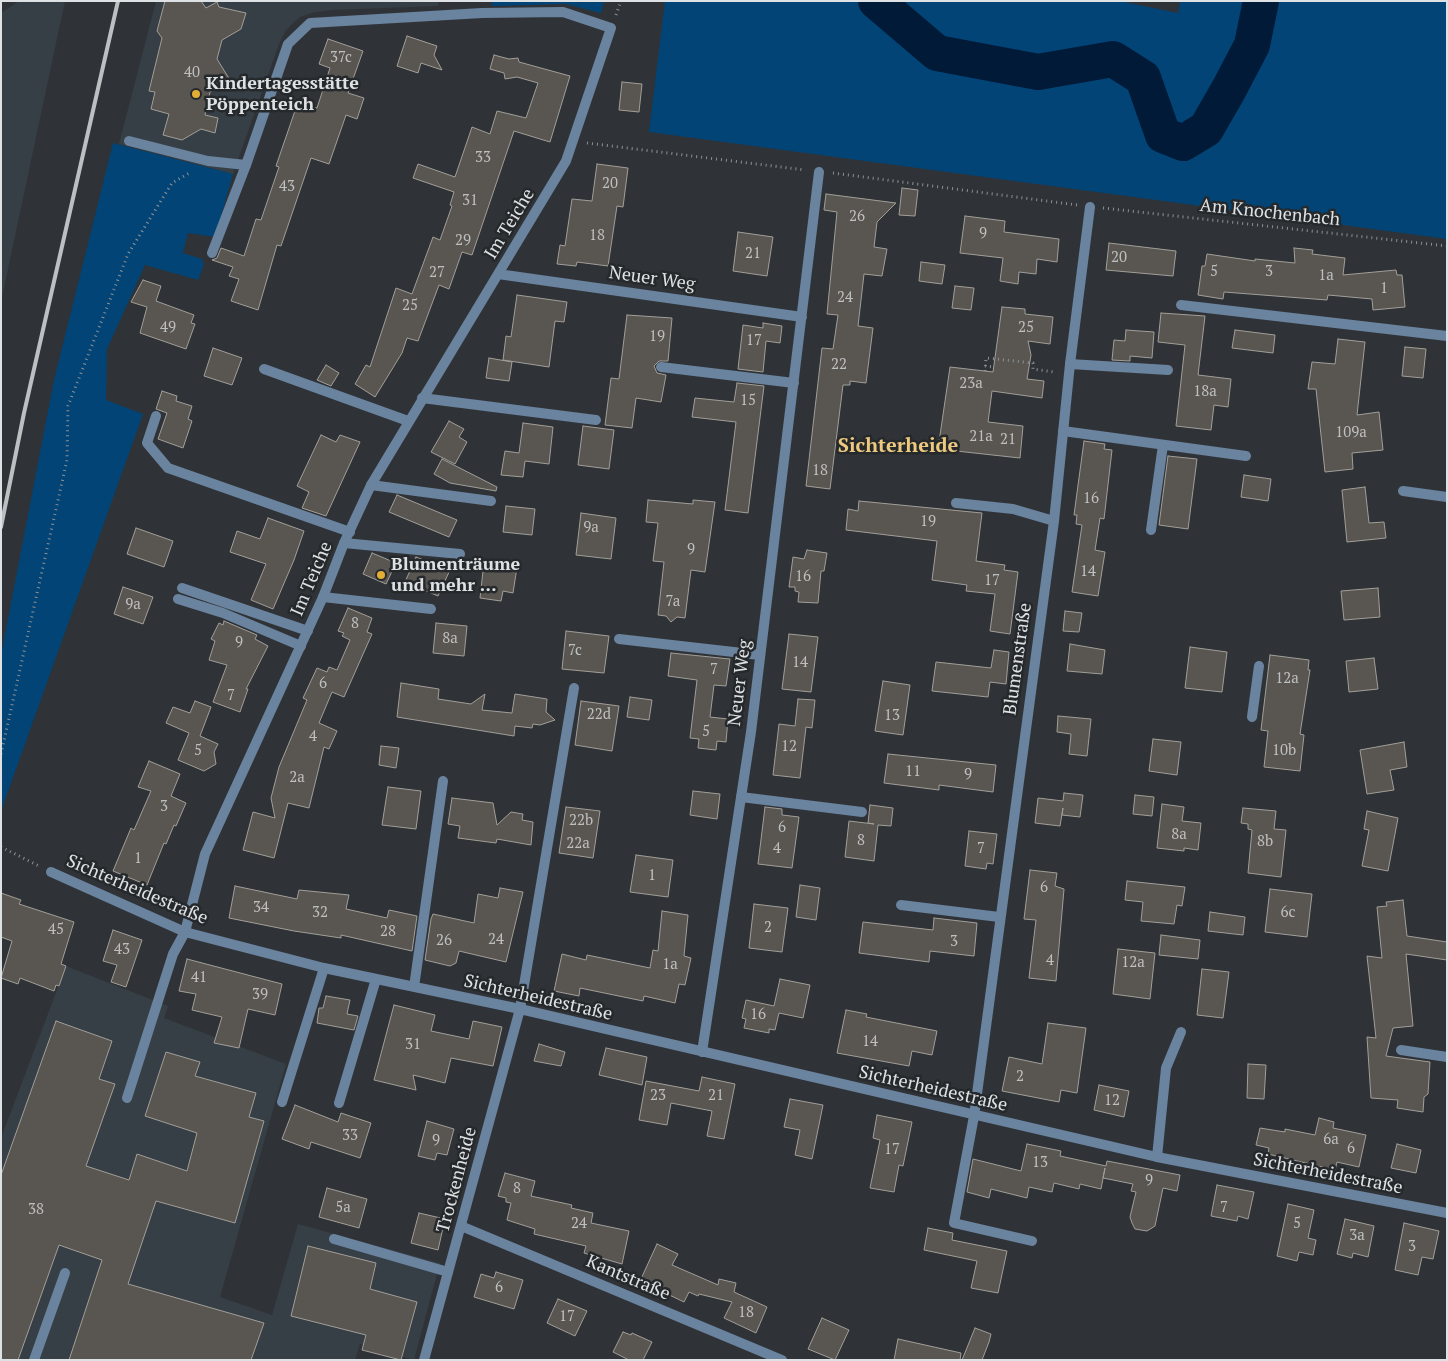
<!DOCTYPE html>
<meta charset="utf-8">
<style>
body{margin:0}
#map{position:relative;width:1448px;height:1361px;overflow:hidden;background:#2f3337;font-family:"PT Serif",serif}
canvas{display:block}
.frame{position:absolute;inset:0;border:2px solid #dfe2e4;pointer-events:none}
</style>
<div id="map">
<canvas width="1448" height="1361"></canvas>
<div class="frame"></div>
</div>
<script>
const ctx = document.querySelector('canvas').getContext('2d');
ctx.lineJoin = 'round';
function fill(path, color) { ctx.fillStyle = color; ctx.fill(path, 'evenodd'); }
const toPath = rows => new Path2D(rows.map(r => 'M' + r).join(''));
function trace(path, color, width, dash) { ctx.strokeStyle = color; ctx.lineWidth = width; ctx.lineCap = dash ? 'butt' : 'round'; ctx.setLineDash(dash || []); ctx.stroke(path); }
function write(font, color, halo, rows, align = 'center') {
  ctx.font = font + ' "PT Serif",serif'; ctx.lineWidth = 5; ctx.setLineDash([]); ctx.textBaseline = 'middle'; ctx.strokeStyle = halo; ctx.fillStyle = color; for (const [text, x, y, turn = 0] of rows) {
    ctx.save(); ctx.translate(x, y); ctx.rotate((+turn || 0) * Math.PI / 180); ctx.textAlign = isNaN(turn) ? turn : align; if (halo) ctx.strokeText(text, 0, 0); ctx.fillText(text, 0, 0); ctx.restore();
  }
}
const built = toPath([
 [19,1,65,1,1,302,1,13],
 [156,1,439,1,438,6,333,10,315,12,300,17,286,30,279,44,233,174,119,144],
 [66,966,168,1006,164,1018,286,1064,220,1297,272,1315,298,1224,440,1263,414,1360,360,1344,355,1360,1,1360,1,1138]
]);
const green = toPath([
 [491,1,604,1,601,13,566,4,492,6],
 [665,1,1119,1,1178,13,1180,1,1447,1,1447,239,649,132],
 [113,143,233,174,215,237,188,233,183,253,202,259,204,264,198,280,145,265,107,349,106,400,143,414,1,811,1,655,54,380]
]);
const river = toPath([
 [876,1,937,53,1038,72,1113,59,1143,78,1163,135,1183,143,1206,129,1229,89,1252,45,1261,1]
]);
const building = toPath([
 [165,1,201,1,206,8,217,2,219,7,246,13,241,29,222,40,217,59,230,80,210,92,205,115,218,118,215,133,201,129,182,140,163,135,169,114,151,109,155,92,149,91,162,38,157,31,165,1],
 [407,36,437,46,434,55,442,70,421,63,418,73,397,66,407,36],
 [328,39,363,51,348,93,364,98,357,119,346,115,329,164,311,158,281,246,277,245,258,310,231,301,239,279,229,276,233,267,212,260,217,258,221,248,244,256,256,219,261,220,279,167,276,166,298,102,317,108,330,68,319,64,328,39],
 [494,55,509,59,518,58,519,62,570,76,550,142,514,131,472,255,462,252,449,289,439,285,418,341,407,338,402,353,375,397,355,384,366,365,370,367,396,288,412,294,433,237,440,240,452,206,450,205,454,192,413,178,418,164,455,177,472,127,490,134,497,111,526,118,538,83,517,77,505,79,504,73,490,69,494,55],
 [622,82,642,84,639,112,619,110,622,82],
 [597,164,628,168,623,207,617,206,608,266,577,262,576,266,557,264,560,245,565,246,572,199,592,201,597,164],
 [902,188,918,190,915,216,899,215,902,188],
 [826,194,896,203,877,222,874,247,887,249,882,276,864,274,858,326,873,328,866,383,850,381,850,385,843,385,830,489,806,486,822,348,833,349,838,315,827,314,837,212,824,210,826,194],
 [965,216,1005,221,1004,232,1059,239,1057,262,1037,259,1036,274,1019,272,1018,284,1000,281,1003,258,960,253,965,216],
 [738,232,773,237,767,276,733,271,738,232],
 [1109,243,1176,251,1173,276,1106,270,1109,243],
 [1294,248,1313,250,1312,254,1345,258,1343,275,1396,270,1397,275,1402,275,1405,307,1373,310,1372,299,1328,295,1327,300,1224,292,1223,299,1198,295,1202,266,1205,266,1207,254,1255,261,1255,259,1295,263,1294,248],
 [921,262,945,265,942,284,919,281,921,262],
 [143,280,161,286,156,301,194,315,191,323,195,324,186,349,140,333,147,307,131,302,143,280],
 [955,286,974,288,971,310,952,308,955,286],
 [517,295,567,302,564,322,555,321,549,367,503,360,506,336,511,337,517,295],
 [1002,307,1025,309,1025,314,1053,317,1050,344,1028,341,1031,355,1027,379,1044,381,1042,398,992,391,988,422,1023,426,1020,458,938,449,950,367,993,372,1002,307],
 [1161,313,1205,316,1198,375,1231,379,1228,407,1214,405,1211,430,1176,426,1185,345,1158,342,1161,313],
 [627,315,672,318,668,361,659,361,654,366,657,373,666,375,661,402,636,398,632,428,605,425,611,378,619,379,627,315],
 [763,323,782,326,780,343,766,341,763,372,738,369,743,325,763,328,763,323],
 [1126,330,1154,332,1152,358,1130,356,1130,361,1112,360,1114,340,1125,341,1126,330],
 [1235,330,1275,335,1273,353,1232,348,1235,330],
 [1338,339,1365,342,1357,415,1379,412,1383,450,1352,453,1353,469,1325,472,1316,389,1308,389,1312,362,1335,364,1338,339],
 [1405,347,1426,349,1423,378,1402,376,1405,347],
 [213,348,242,358,232,385,204,376,213,348],
 [489,358,512,362,509,381,486,378,489,358],
 [326,365,339,373,331,386,317,380,326,365],
 [737,383,764,386,748,513,725,510,736,422,692,417,695,398,734,402,737,383],
 [162,391,177,396,176,401,192,406,188,419,192,421,183,448,158,439,167,413,156,409,162,391],
 [449,421,464,429,459,437,467,442,455,464,431,452,449,421],
 [523,423,553,427,549,464,525,461,523,477,501,475,505,451,519,453,523,423],
 [583,426,614,430,609,469,578,465,583,426],
 [321,435,336,442,340,435,360,442,326,516,302,508,309,492,297,486,321,435],
 [1084,441,1105,444,1104,449,1112,450,1104,519,1100,518,1095,550,1105,552,1098,596,1072,592,1082,525,1076,524,1077,515,1074,515,1084,441],
 [1168,456,1197,459,1188,529,1159,525,1168,456],
 [442,459,497,487,496,491,450,483,434,474,442,459],
 [1244,475,1271,479,1268,501,1241,497,1244,475],
 [1365,487,1369,523,1384,522,1386,538,1347,542,1342,490,1365,487],
 [397,495,457,520,449,537,389,512,397,495],
 [648,500,693,504,693,500,715,502,705,572,691,570,685,618,677,617,671,622,666,616,658,615,664,562,653,561,658,523,646,522,648,500],
 [859,501,982,513,976,561,1005,565,1004,570,1018,572,1010,634,990,631,995,594,966,591,967,585,932,580,937,541,846,530,848,509,858,511,859,501],
 [506,506,535,509,532,535,503,532,506,506],
 [581,513,616,518,611,559,576,555,581,513],
 [268,518,304,531,294,560,273,609,251,600,266,564,230,552,237,531,260,539,268,518],
 [136,528,173,541,164,567,127,554,136,528],
 [807,550,827,553,824,571,821,571,818,603,798,602,799,592,795,591,795,587,789,587,793,557,804,559,807,550],
 [372,553,396,563,386,584,363,574,372,553],
 [416,557,450,570,438,596,405,582,416,557],
 [484,562,517,567,513,593,503,591,501,601,480,598,484,562],
 [123,587,153,597,143,624,114,614,123,587],
 [1378,588,1380,617,1344,620,1341,591,1378,588],
 [348,608,372,618,367,632,372,634,344,697,332,692,319,723,337,731,329,749,324,747,309,808,288,803,274,858,243,850,253,812,275,818,271,798,279,767,307,700,303,698,317,668,327,672,329,667,337,670,350,640,342,636,344,633,338,631,348,608],
 [1065,611,1082,613,1079,632,1063,631,1065,611],
 [224,621,257,635,255,639,268,646,246,689,248,689,240,712,213,702,227,665,209,660,215,641,211,639,219,623,223,625,224,621],
 [436,623,467,626,464,656,433,653,436,623],
 [566,631,609,636,604,673,562,669,566,631],
 [789,634,818,637,811,692,782,689,789,634],
 [1070,644,1105,650,1102,674,1067,671,1070,644],
 [1190,647,1227,652,1222,692,1185,688,1190,647],
 [994,650,1009,652,1006,684,990,682,988,697,932,691,936,662,991,668,994,650],
 [671,653,730,659,726,686,714,685,710,717,728,719,726,742,717,741,716,750,698,748,699,739,690,738,697,680,668,676,671,653],
 [1270,655,1309,660,1308,670,1310,670,1300,734,1304,735,1300,771,1264,767,1268,731,1261,730,1270,655],
 [1374,658,1378,689,1349,692,1346,661,1374,658],
 [883,681,910,685,903,735,875,731,883,681],
 [401,683,439,689,438,699,471,704,485,694,482,710,512,713,515,694,547,699,546,712,555,720,540,725,533,724,532,728,515,726,514,736,397,717,401,683],
 [630,697,652,700,649,720,627,717,630,697],
 [798,699,815,700,812,728,806,727,800,778,773,775,779,724,795,726,798,699],
 [195,701,211,707,200,736,218,744,214,752,216,764,204,771,178,760,189,733,166,723,173,707,190,713,195,701],
 [581,701,619,706,612,751,575,745,581,701],
 [1058,716,1091,719,1087,756,1069,754,1071,734,1057,732,1058,716],
 [1153,739,1181,742,1177,775,1149,771,1153,739],
 [1404,742,1407,767,1390,770,1394,790,1367,794,1360,750,1404,742],
 [381,746,399,748,396,768,379,765,381,746],
 [888,754,996,765,993,792,939,785,939,790,884,783,888,754],
 [149,761,180,774,171,796,186,803,176,826,174,825,166,844,164,843,147,885,113,871,131,828,134,830,151,791,138,787,149,761],
 [388,787,421,791,416,829,382,825,388,787],
 [693,791,720,794,717,819,690,815,693,791],
 [1064,793,1083,795,1080,817,1062,815,1063,808,1060,826,1035,823,1038,798,1063,801,1064,793],
 [1135,795,1154,797,1152,816,1133,814,1135,795],
 [452,798,493,803,497,825,511,812,523,814,522,820,533,822,531,845,497,839,496,843,458,838,460,826,448,824,452,798],
 [1162,804,1184,807,1182,821,1201,823,1198,850,1184,848,1184,851,1157,848,1162,804],
 [870,805,893,808,891,826,878,825,874,861,845,857,849,821,874,824,868,823,870,805],
 [566,807,600,811,593,858,559,853,566,807],
 [765,807,782,809,782,815,799,817,792,868,758,864,765,807],
 [1243,808,1276,811,1274,829,1286,830,1281,877,1248,873,1252,830,1248,829,1248,824,1241,823,1243,808],
 [1367,811,1398,818,1388,871,1362,866,1369,830,1364,829,1367,811],
 [969,831,997,834,993,864,987,863,986,869,965,866,969,831],
 [636,855,673,860,668,897,630,892,636,855],
 [1030,870,1057,873,1055,886,1064,889,1056,981,1029,978,1036,920,1024,919,1030,870],
 [1127,881,1185,887,1182,906,1177,905,1174,924,1141,921,1143,902,1125,900,1127,881],
 [800,885,820,888,816,920,796,917,800,885],
 [235,886,297,899,299,890,349,895,346,909,387,918,389,910,417,916,412,951,341,935,341,938,294,931,229,918,235,886],
 [500,888,523,892,506,962,459,951,456,963,450,966,425,960,431,919,433,914,474,923,478,894,498,898,500,888],
 [1270,889,1312,894,1307,937,1265,932,1270,889],
 [1,893,21,900,19,904,74,922,61,964,66,966,59,986,56,985,54,991,20,978,18,984,1,978,12,941,1,937,1,893],
 [1403,900,1407,936,1447,942,1447,960,1406,954,1413,1026,1393,1028,1386,1056,1430,1062,1428,1094,1424,1097,1423,1112,1397,1108,1398,1100,1371,1098,1367,1037,1376,1038,1367,956,1382,958,1377,907,1387,906,1386,902,1403,900],
 [754,904,788,908,782,952,749,948,754,904],
 [662,911,688,915,684,956,691,958,685,985,679,984,675,1003,644,996,643,1001,580,988,579,996,554,991,562,954,586,960,587,955,650,968,653,950,658,951,662,911],
 [1210,912,1245,917,1243,935,1208,931,1210,912],
 [934,918,977,923,974,956,930,951,929,962,859,953,863,922,933,930,934,918],
 [113,930,142,940,126,987,111,982,117,965,103,961,113,930],
 [1161,935,1200,940,1198,959,1159,955,1161,935],
 [1118,949,1155,953,1150,999,1113,994,1118,949],
 [187,959,282,984,275,1015,248,1009,239,1048,214,1043,222,1017,192,1010,196,994,179,991,187,959],
 [1202,969,1229,972,1223,1018,1197,1015,1202,969],
 [780,979,810,985,803,1018,779,1013,775,1030,769,1029,769,1033,744,1028,746,1019,742,1018,746,1000,774,1006,780,979],
 [326,996,350,1000,347,1014,358,1016,354,1030,317,1023,319,1008,323,1008,326,996],
 [394,1005,435,1015,431,1031,469,1039,473,1021,502,1027,493,1066,451,1058,445,1083,413,1075,416,1090,374,1080,394,1005],
 [846,1010,867,1014,866,1017,937,1031,932,1055,912,1051,909,1066,837,1053,846,1010],
 [56,1021,112,1041,99,1079,115,1084,86,1166,129,1180,137,1154,187,1171,197,1133,145,1116,166,1052,200,1062,195,1076,256,1093,249,1117,264,1121,235,1223,156,1201,128,1284,264,1323,251,1360,69,1360,102,1260,59,1245,18,1360,1,1360,1,1175,56,1021],
 [1048,1023,1086,1028,1077,1093,1061,1090,1059,1102,1002,1091,1009,1057,1042,1064,1048,1023],
 [539,1044,565,1052,561,1066,534,1061,539,1044],
 [606,1048,647,1057,642,1085,599,1075,606,1048],
 [1248,1064,1266,1065,1264,1099,1247,1098,1248,1064],
 [702,1077,735,1084,724,1139,707,1136,712,1111,671,1103,667,1125,639,1120,646,1081,699,1091,702,1077],
 [1099,1085,1129,1091,1124,1117,1094,1110,1099,1085],
 [790,1099,823,1105,812,1159,795,1155,800,1130,784,1127,790,1099],
 [295,1105,338,1122,341,1113,371,1123,360,1158,311,1142,309,1149,282,1139,295,1105],
 [877,1115,912,1122,903,1166,899,1165,894,1192,870,1188,880,1140,873,1138,877,1115],
 [1319,1118,1334,1122,1333,1128,1366,1135,1359,1167,1337,1162,1335,1170,1268,1154,1269,1148,1256,1145,1260,1128,1285,1132,1285,1129,1315,1135,1319,1118],
 [427,1121,454,1129,447,1155,437,1153,435,1160,418,1156,427,1121],
 [1027,1144,1061,1151,1060,1156,1106,1166,1107,1161,1180,1175,1177,1191,1163,1188,1155,1226,1147,1231,1135,1229,1132,1223,1130,1217,1136,1192,1131,1191,1133,1184,1103,1178,1105,1168,1101,1189,1080,1184,1079,1189,1054,1183,1052,1192,1029,1187,1027,1198,991,1189,989,1198,967,1192,973,1159,1021,1171,1027,1144],
 [1397,1144,1421,1150,1416,1173,1391,1168,1397,1144],
 [505,1173,535,1181,531,1196,572,1205,571,1208,593,1213,591,1223,629,1231,622,1264,584,1253,586,1246,534,1234,535,1229,507,1220,511,1203,506,1202,506,1198,498,1196,505,1173],
 [1217,1185,1254,1192,1248,1219,1238,1216,1237,1221,1211,1216,1217,1185],
 [327,1188,367,1199,359,1228,319,1217,327,1188],
 [1288,1204,1314,1210,1308,1238,1316,1240,1313,1255,1299,1252,1297,1261,1277,1256,1288,1204],
 [419,1213,445,1219,438,1250,411,1243,419,1213],
 [1345,1219,1374,1226,1368,1257,1353,1253,1352,1258,1337,1254,1345,1219],
 [1404,1223,1439,1231,1433,1259,1422,1257,1418,1275,1395,1270,1404,1223],
 [928,1228,953,1233,952,1240,1007,1251,998,1293,971,1288,977,1261,924,1250,928,1228],
 [657,1244,678,1254,672,1265,718,1285,719,1279,736,1283,734,1292,767,1307,756,1333,724,1318,732,1302,699,1294,698,1296,689,1292,684,1302,640,1281,657,1244],
 [308,1246,376,1263,370,1289,417,1302,401,1360,362,1350,366,1335,291,1316,308,1246],
 [496,1272,523,1280,514,1309,474,1297,481,1274,494,1278,496,1272],
 [558,1299,587,1311,575,1336,547,1323,558,1299],
 [822,1318,849,1330,835,1360,808,1349,822,1318],
 [975,1328,991,1334,989,1342,982,1360,962,1360,975,1328],
 [623,1332,631,1335,632,1333,652,1342,643,1360,629,1360,613,1352,623,1332],
 [898,1339,961,1353,960,1360,894,1360,898,1339]
]);
const path = toPath([
 [616,15,621,1],
 [587,143,805,170],
 [833,173,1077,205],
 [1103,208,1447,246],
 [985,366,994,367],
 [985,371,986,358,1033,363,1033,369,1054,372],
 [1,754,67,460,68,406,128,254,172,183,191,172],
 [1,847,39,866]
]);
const service = toPath([
 [129,141,208,161,246,165],
 [1181,305,1447,336],
 [1070,364,1168,370],
 [661,367,794,383],
 [264,369,408,421],
 [422,398,596,420],
 [156,416,147,443,168,468,350,532],
 [1063,431,1246,456],
 [371,485,491,501],
 [1403,491,1447,497],
 [956,503,1013,509,1054,521],
 [1151,530,1163,445],
 [344,543,460,554],
 [182,588,308,631],
 [323,597,431,609],
 [178,599,223,613,301,646],
 [619,639,760,655],
 [1252,717,1259,666],
 [741,797,862,812],
 [901,905,999,917],
 [520,1009,574,688],
 [1401,1050,1447,1057],
 [127,1098,173,954,185,932],
 [282,1102,324,968],
 [339,1103,376,979],
 [974,1116,954,1223,1032,1241],
 [1157,1157,1166,1068,1181,1032],
 [334,1239,448,1272],
 [34,1360,65,1273]
]);
const minor = toPath([
 [498,274,802,317],
 [51,872,185,932,324,968,520,1009,1157,1157,1447,1213],
 [185,932,205,854,323,597,344,543,371,485,566,161,611,28,563,12,482,13,310,23,288,44,246,165,212,253],
 [414,987,443,781],
 [702,1052,751,732,819,172],
 [974,1116,1054,521,1070,364,1090,207],
 [461,1226,782,1360],
 [424,1360,520,1009]
]);
const rail = toPath([
 [1,527,24,413,118,1]
]);
const markers = [
 [196,94,5,"#e3ae35"],
 [381,575,5,"#e3ae35"]
];
const numberNames = [
 ["37c",341,58],
 ["40",192,73],
 ["33",483,158],
 ["20",610,184],
 ["43",287,187],
 ["31",470,201],
 ["26",857,217],
 ["9",983,234],
 ["18",597,236],
 ["29",463,241],
 ["21",753,254],
 ["20",1119,258],
 ["5",1214,272],
 ["3",1269,272],
 ["27",437,273],
 ["1a",1326,276],
 ["1",1384,289],
 ["24",845,298],
 ["25",410,306],
 ["49",168,328],
 ["25",1026,328],
 ["19",657,337],
 ["17",754,341],
 ["22",839,365],
 ["23a",971,384],
 ["18a",1205,392],
 ["15",748,401],
 ["109a",1351,433],
 ["21a",981,437],
 ["21",1008,440],
 ["18",820,471],
 ["16",1091,499],
 ["19",928,522],
 ["9a",591,528],
 ["9",691,550],
 ["14",1088,572],
 ["16",803,577],
 ["17",992,581],
 ["7a",673,602],
 ["9a",133,605],
 ["8",355,624],
 ["8a",450,639],
 ["9",239,643],
 ["7c",575,651],
 ["14",800,663],
 ["7",714,670],
 ["12a",1287,679],
 ["6",323,684],
 ["7",231,696],
 ["22d",599,715],
 ["13",892,716],
 ["5",706,732],
 ["4",313,737],
 ["12",789,747],
 ["5",198,751],
 ["10b",1284,751],
 ["11",913,772],
 ["9",968,775],
 ["2a",297,778],
 ["3",164,807],
 ["22b",581,821],
 ["6",782,828],
 ["8a",1179,835],
 ["8",861,841],
 ["8b",1265,842],
 ["22a",578,844],
 ["4",777,849],
 ["7",981,849],
 ["1",138,859],
 ["1",652,876],
 ["6",1044,888],
 ["34",261,908],
 ["32",320,913],
 ["6c",1288,913],
 ["2",768,928],
 ["45",56,930],
 ["28",388,932],
 ["24",496,940],
 ["26",444,941],
 ["3",954,942],
 ["43",122,950],
 ["4",1050,961],
 ["12a",1133,963],
 ["1a",670,965],
 ["41",199,978],
 ["39",260,995],
 ["16",758,1015],
 ["14",870,1042],
 ["31",413,1045],
 ["2",1020,1077],
 ["23",658,1096],
 ["21",716,1096],
 ["12",1112,1101],
 ["33",350,1136],
 ["6a",1331,1140],
 ["9",436,1141],
 ["6",1351,1149],
 ["17",892,1150],
 ["13",1040,1163],
 ["9",1149,1181],
 ["8",517,1189],
 ["5a",343,1208],
 ["7",1224,1208],
 ["38",36,1210],
 ["24",579,1224],
 ["5",1297,1224],
 ["3a",1357,1236],
 ["3",1412,1247],
 ["6",499,1288],
 ["18",746,1313],
 ["17",567,1317]
];
const poiNames = [
 ["Kindertagesstätte",206,84],
 ["Pöppenteich",206,105],
 ["Blumenträume",391,565],
 ["und mehr ...",391,586]
];
const streetNames = [
 ["Am Knochenbach",1270,213,6],
 ["Im Teiche",510,224,-59],
 ["Neuer Weg",652,279,8],
 ["Im Teiche",312,579,-67],
 ["Blumenstraße",1018,659,-82],
 ["Neuer Weg",740,683,-83],
 ["Sichterheidestraße",137,890,23],
 ["Sichterheidestraße",538,998,13],
 ["Sichterheidestraße",933,1089,13],
 ["Sichterheidestraße",1328,1174,11],
 ["Trockenheide",457,1180,-75],
 ["Kantstraße",628,1278,23]
];
const quarterNames = [
 ["Sichterheide",898,446]
];
fill(built, '#363e46');
fill(green, '#024476');
trace(river, '#001a37', 36);
fill(building, '#595651');
trace(building, '#a29f99', 1);
trace(path, '#8d9093', 3, [1, 4]);
trace(service, '#6a839e', 10);
trace(minor, '#6a839e', 10);
trace(rail, '#bdc0c2', 4);
for (const [x, y, r, color] of markers) { const dot = new Path2D(); dot.arc(x, y, r, 0, 2 * Math.PI); ctx.fillStyle = color; ctx.fill(dot); trace(dot, '#25292c', 2); }
write('15px', '#bebfbf', null, numberNames);
write('bold 18px', '#dfe2e4', '#25292c', poiNames, 'left');
write('18px', '#dfe2e4', '#25292c', streetNames);
write('bold 20px', '#edc87f', '#25292c', quarterNames);
</script>
